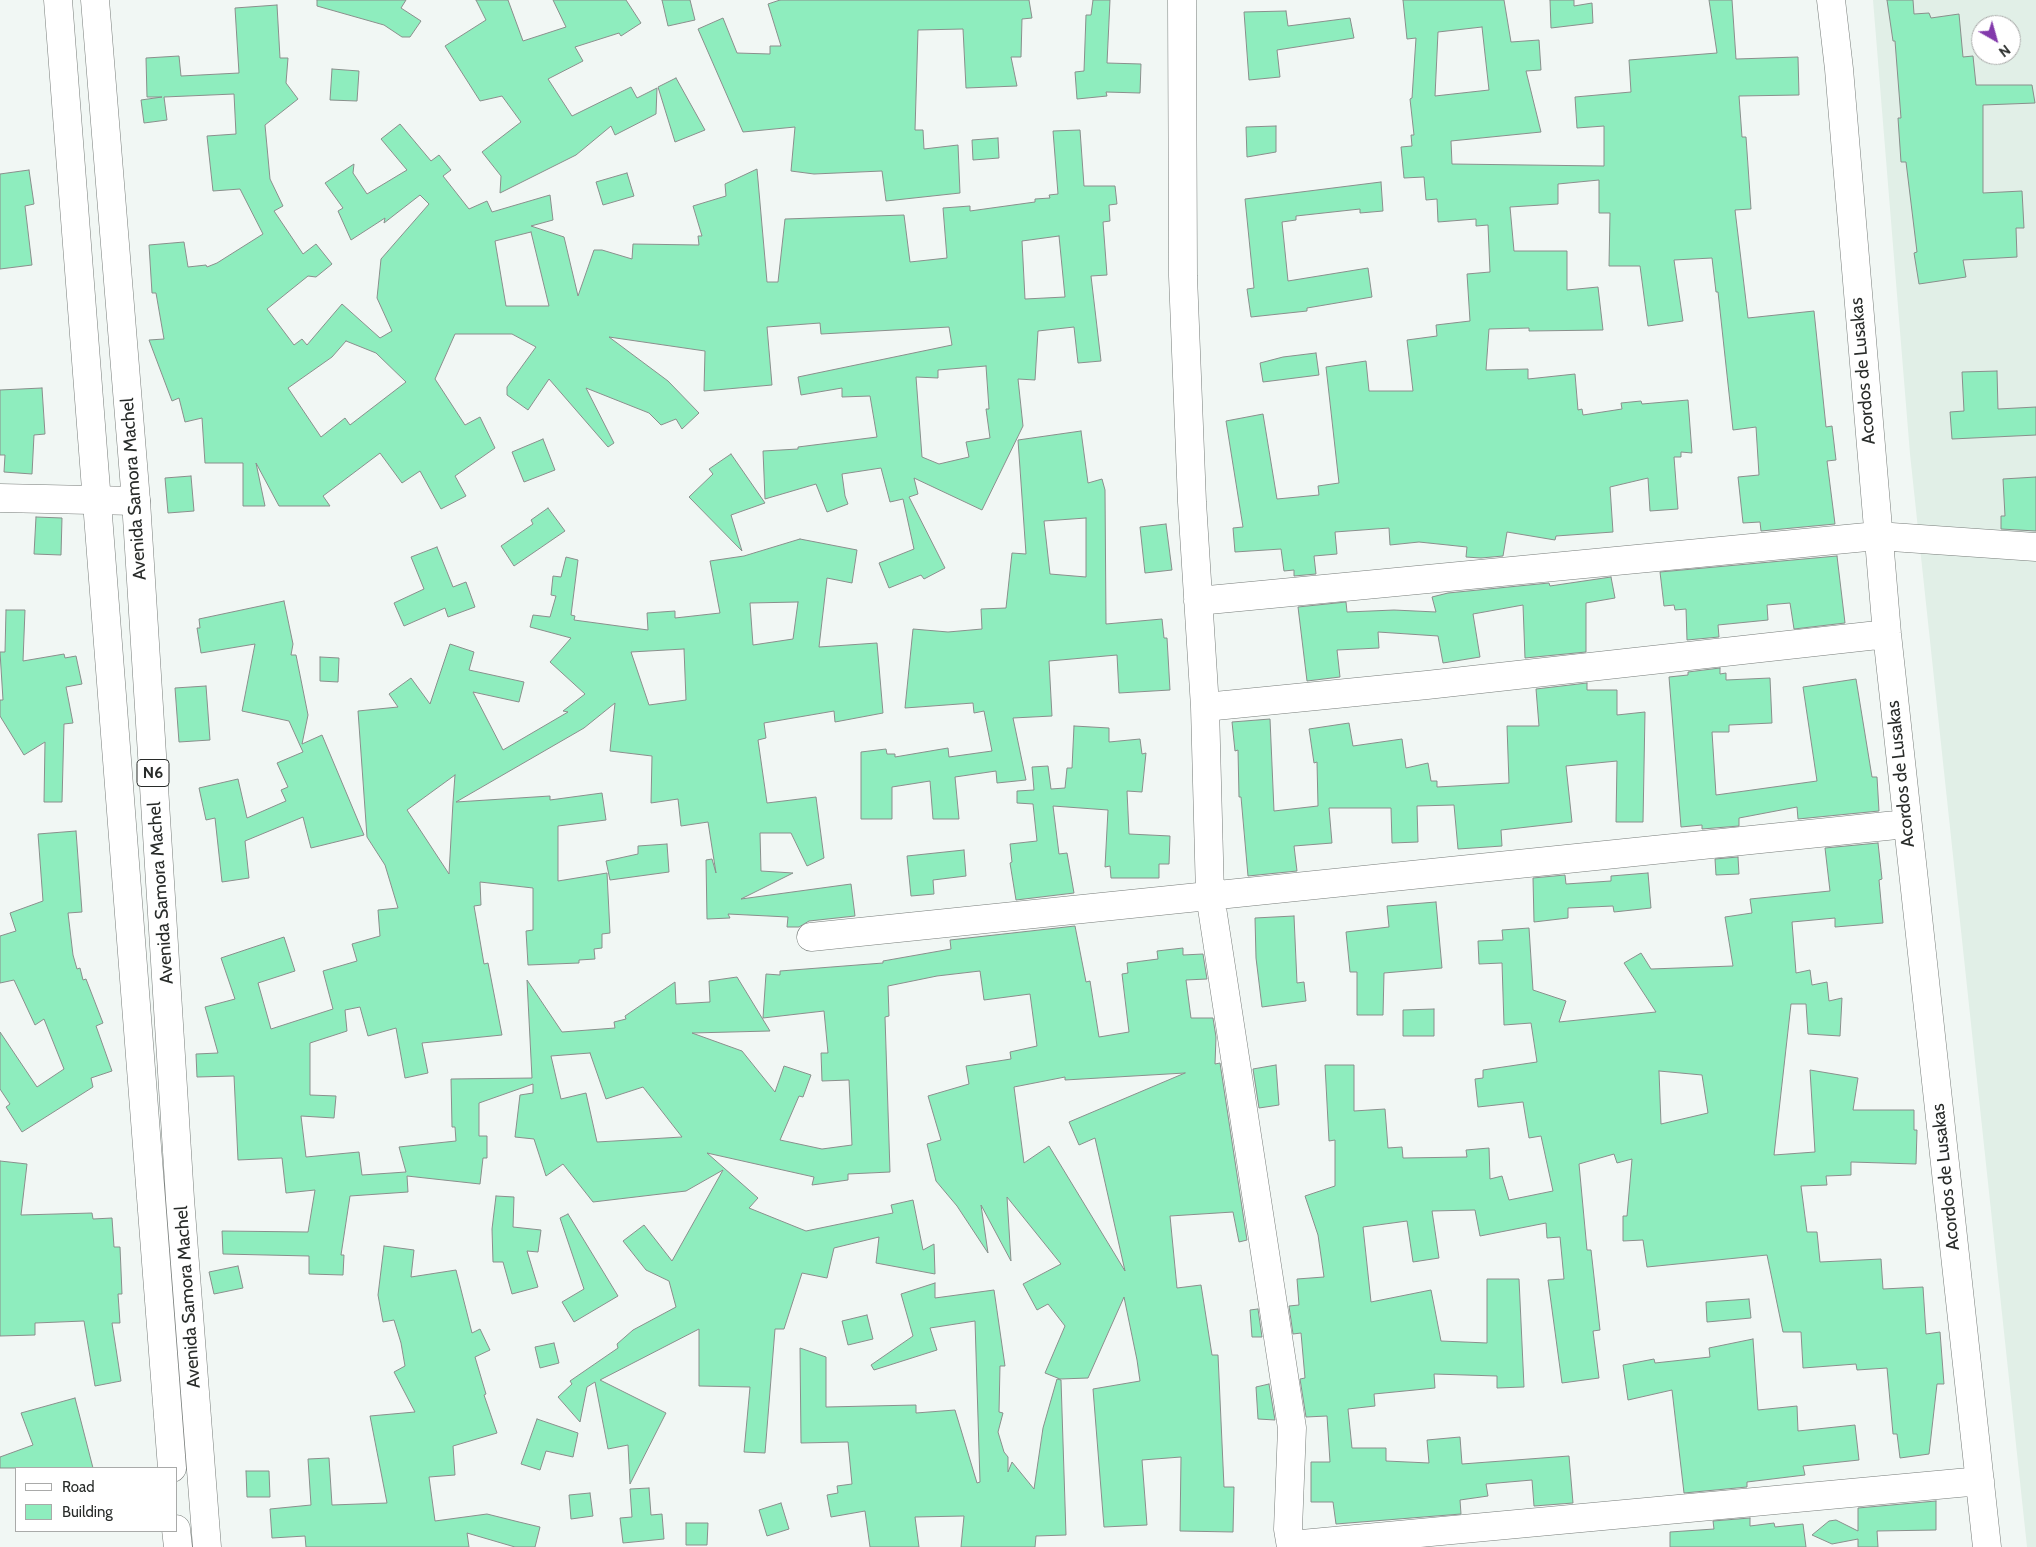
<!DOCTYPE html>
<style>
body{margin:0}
#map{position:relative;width:2036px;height:1547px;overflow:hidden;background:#f1f7f4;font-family:Cabin,sans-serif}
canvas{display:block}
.legend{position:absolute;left:15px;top:1467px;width:162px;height:65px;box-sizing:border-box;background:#fff;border:1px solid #a9aaa9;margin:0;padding:6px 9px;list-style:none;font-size:15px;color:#282b29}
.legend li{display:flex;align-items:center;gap:10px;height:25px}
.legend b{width:25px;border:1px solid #a9aaa9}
.north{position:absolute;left:1971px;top:15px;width:50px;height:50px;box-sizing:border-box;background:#fff;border:1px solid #a9aaa9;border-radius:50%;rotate:142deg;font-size:14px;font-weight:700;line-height:20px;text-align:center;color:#282b29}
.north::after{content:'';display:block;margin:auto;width:18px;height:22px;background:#8239ab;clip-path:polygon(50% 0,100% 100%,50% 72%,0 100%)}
</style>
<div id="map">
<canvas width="2036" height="1547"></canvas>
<ul class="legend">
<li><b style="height:6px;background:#fff"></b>Road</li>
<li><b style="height:14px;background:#8eedbe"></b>Building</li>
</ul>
<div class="north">N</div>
</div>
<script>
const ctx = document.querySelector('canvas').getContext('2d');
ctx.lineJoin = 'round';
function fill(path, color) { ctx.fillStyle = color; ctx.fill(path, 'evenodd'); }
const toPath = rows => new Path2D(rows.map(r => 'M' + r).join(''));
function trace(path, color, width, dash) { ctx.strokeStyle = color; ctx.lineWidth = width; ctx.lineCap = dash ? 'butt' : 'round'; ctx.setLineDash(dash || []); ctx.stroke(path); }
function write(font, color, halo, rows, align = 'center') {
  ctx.font = font + ' Cabin,sans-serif'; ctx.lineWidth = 4; ctx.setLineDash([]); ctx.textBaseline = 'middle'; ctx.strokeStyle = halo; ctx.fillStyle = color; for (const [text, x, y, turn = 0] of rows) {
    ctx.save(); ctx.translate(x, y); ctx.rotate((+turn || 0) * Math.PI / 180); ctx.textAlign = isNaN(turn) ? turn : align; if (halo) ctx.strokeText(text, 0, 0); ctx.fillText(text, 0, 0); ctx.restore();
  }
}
const built = toPath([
 [1873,0,2036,0,2036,1547,2027,1547,1910,454],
 [1981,25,2011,25,2011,55,1981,55]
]);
const building = toPath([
 [317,0,406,0,401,8,421,21,410,37,402,37,384,25,317,6,317,0],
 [476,0,508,0,523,41,566,27,553,0,626,0,641,23,621,36,619,33,575,47,583,61,548,79,572,116,631,87,637,98,657,88,656,114,615,135,611,126,576,155,500,193,501,176,482,152,521,122,502,96,480,101,445,46,486,20,476,0],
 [662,0,690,0,695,20,668,26,662,0],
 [780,0,1029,0,1032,18,1022,19,1021,57,1011,57,1017,86,966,88,963,29,918,30,915,130,923,130,924,149,958,145,960,193,886,201,882,171,814,174,791,171,795,127,743,132,698,29,723,18,737,53,770,54,770,46,781,46,768,4,780,0],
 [1093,0,1110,0,1107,63,1141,64,1140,93,1106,92,1107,96,1077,99,1075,72,1084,71,1086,15,1091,15,1093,0],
 [1403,0,1504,0,1511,42,1539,40,1541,70,1526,71,1541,132,1451,141,1452,164,1604,166,1604,126,1577,128,1575,97,1631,92,1629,60,1717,53,1709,0,1732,0,1736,59,1798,57,1799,95,1739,96,1742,137,1746,137,1751,209,1735,210,1748,318,1814,311,1826,427,1832,426,1836,460,1827,461,1835,524,1761,531,1760,522,1743,523,1738,477,1759,475,1756,427,1733,430,1718,292,1716,292,1712,258,1674,260,1683,321,1648,326,1640,266,1609,266,1610,213,1599,213,1599,180,1558,184,1558,204,1510,207,1514,251,1567,251,1567,290,1598,287,1603,330,1529,331,1529,328,1489,329,1486,370,1528,369,1528,379,1575,374,1578,410,1582,409,1583,415,1622,409,1621,403,1641,401,1642,404,1688,400,1692,453,1681,452,1681,457,1674,457,1678,509,1650,511,1648,478,1610,487,1613,532,1556,536,1555,540,1507,532,1503,556,1481,558,1466,557,1467,547,1419,542,1390,545,1389,528,1335,532,1337,554,1314,556,1316,574,1294,576,1294,570,1284,571,1281,549,1235,552,1233,528,1243,527,1226,421,1263,414,1277,499,1319,495,1318,486,1339,483,1326,367,1366,361,1369,391,1413,391,1407,340,1437,336,1436,325,1470,321,1467,274,1490,272,1488,225,1476,226,1476,219,1438,222,1437,199,1426,200,1424,177,1404,178,1401,147,1412,146,1411,135,1414,135,1410,99,1412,98,1416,38,1407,39,1403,0],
 [1482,27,1489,90,1435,96,1438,32,1482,27],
 [1550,0,1574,0,1574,6,1592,3,1593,23,1551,28,1550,0],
 [1887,0,1913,0,1914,14,1929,13,1931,18,1959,14,1963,57,1973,56,1976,85,2032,85,2035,103,1983,105,1983,193,2022,191,2024,228,2016,228,2017,257,1963,260,1966,277,1919,284,1914,253,1917,252,1906,162,1901,162,1898,118,1901,118,1895,41,1893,41,1887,0],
 [277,5,280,58,288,58,286,83,298,99,265,125,270,179,283,206,274,211,303,254,316,244,332,264,316,277,308,276,267,309,294,345,302,339,307,345,342,304,380,338,392,331,377,298,381,259,429,204,420,195,384,223,385,218,351,240,338,211,343,208,325,183,354,164,353,173,367,194,407,170,381,139,400,124,431,161,439,155,451,170,443,176,469,209,487,201,492,212,550,195,553,220,531,226,564,237,578,296,594,250,602,250,632,259,633,244,699,245,698,236,702,236,693,206,726,196,725,184,757,169,767,282,778,282,785,219,904,215,910,262,947,258,943,208,970,206,970,211,1035,202,1035,199,1050,198,1049,195,1058,194,1053,131,1080,130,1084,186,1115,186,1117,204,1109,205,1110,221,1103,222,1107,275,1091,276,1101,361,1078,363,1074,327,1038,331,1035,380,1018,379,1023,426,982,510,914,478,918,494,909,497,945,568,924,579,921,575,889,588,879,563,914,549,903,499,890,502,881,468,842,474,845,496,848,504,827,512,816,484,765,499,763,451,798,449,798,447,877,437,870,396,842,397,842,388,801,395,798,377,952,345,949,327,821,334,820,323,767,327,772,385,704,391,705,351,609,337,668,381,699,413,682,429,676,419,661,425,649,413,586,388,614,443,608,447,549,379,528,410,507,395,507,387,536,347,512,334,455,334,435,379,465,425,480,417,495,448,455,476,466,496,441,509,420,471,402,483,380,453,323,496,330,506,279,506,256,463,265,506,243,506,243,463,205,463,202,418,185,422,179,398,172,401,149,340,164,339,156,293,152,293,149,245,184,242,188,267,206,265,207,267,217,263,263,234,240,189,213,191,207,136,236,134,234,94,164,97,167,120,144,123,141,100,162,97,147,97,146,58,179,56,181,76,239,73,235,8,277,5],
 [531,232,549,306,506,306,495,241,531,232],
 [1059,236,1065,297,1025,299,1022,241,1059,236],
 [346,341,376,353,406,382,350,425,345,418,321,437,288,388,332,357,346,341],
 [986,366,989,409,986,409,990,438,966,442,969,457,939,464,922,457,916,377,938,378,938,370,986,366],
 [1286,11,1288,26,1350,18,1354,38,1277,50,1280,77,1249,80,1244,12,1286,11],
 [332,69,359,71,357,101,330,100,332,69],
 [676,78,705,130,675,142,658,87,676,78],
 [1276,126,1276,152,1247,157,1246,127,1276,126],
 [998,138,999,158,973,160,972,140,998,138],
 [29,170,34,204,25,206,32,265,0,269,0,174,29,170],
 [627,173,634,196,603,205,596,182,627,173],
 [1381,182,1383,211,1360,213,1360,209,1296,216,1296,220,1282,222,1288,281,1368,268,1372,297,1307,308,1307,311,1251,317,1247,289,1254,288,1245,199,1381,182],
 [1316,353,1319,375,1263,382,1260,363,1283,357,1316,353],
 [1997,371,1998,409,2036,407,2036,435,1952,439,1950,412,1964,411,1962,372,1997,371],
 [42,388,45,434,34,435,32,474,4,472,5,455,0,455,0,390,42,388],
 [1081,431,1088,483,1102,479,1105,490,1106,624,1162,619,1164,638,1167,638,1170,690,1119,693,1117,655,1049,661,1052,716,1013,718,1026,780,997,783,996,771,955,777,959,819,933,819,930,781,892,787,892,819,861,819,861,752,886,749,887,754,895,754,895,757,948,748,949,757,992,751,984,711,974,713,973,703,905,708,913,629,948,632,982,629,981,609,1006,608,1012,553,1026,554,1018,440,1081,431],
 [1086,518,1086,577,1050,574,1044,521,1086,518],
 [543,439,555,470,524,482,512,452,543,439],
 [731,454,765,503,731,515,742,551,689,497,713,474,709,469,731,454],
 [191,476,194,511,168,513,165,478,191,476],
 [2036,477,2036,531,2001,529,2001,516,2005,516,2003,479,2036,477],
 [548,508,565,531,514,566,501,546,533,524,531,520,548,508],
 [36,517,62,518,61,555,34,554,36,517],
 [1166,524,1172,570,1145,573,1140,527,1166,524],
 [800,539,857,550,852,583,827,578,819,647,877,643,883,713,835,722,834,711,764,723,766,738,758,740,767,803,816,797,824,858,807,866,791,833,760,833,761,871,793,873,741,899,851,884,855,916,809,921,799,927,787,927,788,917,728,914,730,918,707,919,706,860,712,859,716,873,708,822,681,826,678,799,651,803,652,756,610,751,615,703,584,728,456,802,550,796,550,800,602,793,606,820,558,826,558,881,607,873,610,933,602,934,602,948,594,949,595,959,579,960,579,963,528,965,526,931,533,930,533,888,480,882,481,905,474,906,484,964,488,963,502,1035,422,1043,428,1073,405,1078,396,1028,368,1036,360,1007,345,1010,347,1031,310,1043,310,1095,336,1096,334,1118,301,1116,306,1157,359,1152,362,1175,406,1172,399,1147,456,1141,455,1127,452,1127,451,1079,532,1078,527,980,562,1032,615,1028,614,1022,626,1019,625,1016,675,982,676,1004,710,1002,709,981,737,977,770,1031,692,1033,742,1051,775,1092,784,1066,811,1075,803,1097,799,1096,780,1140,822,1149,852,1145,849,1080,822,1081,821,1053,828,1053,824,1011,763,1018,766,974,780,975,780,971,883,963,883,961,951,949,950,940,1075,926,1086,982,1090,981,1099,1037,1129,1032,1122,974,1128,973,1127,963,1158,959,1157,951,1183,948,1183,955,1203,954,1207,979,1186,980,1191,1018,1213,1018,1216,1037,1215,1064,1220,1063,1247,1240,1239,1242,1233,1212,1170,1216,1177,1288,1201,1285,1212,1355,1218,1355,1224,1487,1234,1487,1233,1532,1180,1531,1181,1457,1142,1460,1147,1525,1104,1527,1093,1389,1140,1381,1137,1360,1124,1297,1088,1378,1060,1379,1045,1373,1065,1326,1048,1304,1037,1310,1023,1284,1061,1264,1007,1197,1011,1261,981,1205,988,1253,957,1206,936,1181,927,1144,941,1140,928,1096,969,1084,966,1066,1011,1059,1010,1052,1037,1046,1030,994,984,1000,980,971,937,976,888,986,889,1016,885,1017,890,1172,848,1174,848,1180,812,1185,814,1177,707,1153,758,1198,749,1208,806,1231,893,1213,891,1205,913,1200,923,1250,934,1244,935,1274,876,1263,879,1237,834,1248,827,1278,802,1273,784,1329,775,1329,765,1453,744,1452,750,1387,699,1386,699,1329,600,1380,666,1413,630,1484,628,1445,608,1449,595,1382,587,1387,580,1422,558,1397,572,1384,570,1381,618,1348,617,1344,633,1330,676,1307,669,1281,646,1270,623,1241,644,1225,672,1261,723,1170,686,1191,593,1202,563,1164,546,1176,534,1139,515,1137,520,1095,533,1093,533,1084,479,1103,479,1136,487,1136,487,1158,483,1158,480,1184,407,1176,408,1192,350,1196,341,1255,344,1255,343,1275,309,1274,309,1256,223,1254,222,1231,308,1232,315,1190,286,1193,282,1158,238,1160,234,1076,197,1077,196,1054,218,1053,205,1007,235,999,221,958,284,937,295,971,258,983,271,1029,333,1009,323,971,357,961,352,944,380,936,378,910,398,908,385,865,367,837,358,711,398,707,389,694,411,678,430,704,450,644,474,652,469,670,524,682,519,702,473,692,503,750,568,712,563,711,585,694,550,662,571,638,530,627,533,615,550,617,556,596,551,595,553,576,561,577,566,557,578,560,571,615,575,616,574,620,648,630,647,613,675,611,675,618,720,613,710,561,744,556,800,539],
 [798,602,793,639,753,645,750,603,798,602],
 [684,649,686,700,649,705,631,652,684,649],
 [455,775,453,802,449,874,407,810,455,775],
 [590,1053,606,1099,643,1087,682,1137,597,1142,586,1093,561,1099,551,1056,590,1053],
 [1185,1073,1069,1122,1079,1145,1095,1138,1125,1271,1049,1146,1024,1163,1014,1087,1065,1077,1065,1080,1185,1073],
 [437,547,453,587,466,582,475,607,448,617,445,608,404,626,394,603,424,589,411,557,437,547],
 [1837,556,1845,623,1794,629,1790,603,1767,605,1768,620,1718,625,1719,637,1687,640,1686,609,1675,610,1674,605,1664,606,1660,572,1837,556],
 [1611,577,1615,598,1586,603,1586,652,1525,658,1523,605,1473,614,1480,657,1443,663,1438,636,1378,632,1379,648,1337,650,1340,677,1307,681,1298,607,1346,602,1347,612,1394,610,1436,612,1432,597,1448,593,1549,583,1550,586,1611,577],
 [284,601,293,644,291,655,296,655,308,715,302,744,322,735,364,835,311,848,303,817,245,841,249,878,222,882,215,818,206,820,199,788,238,779,247,818,286,801,281,790,288,787,277,763,303,752,289,721,242,711,255,644,201,653,197,628,200,628,199,619,284,601],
 [6,610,25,610,23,661,64,654,65,658,76,656,82,684,66,687,73,723,64,724,62,802,44,802,45,742,24,755,0,716,0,700,3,700,0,652,5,652,6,610],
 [320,657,339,658,338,682,320,681,320,657],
 [1720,668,1720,674,1726,673,1726,680,1770,678,1772,723,1729,725,1729,732,1712,732,1716,795,1817,781,1803,687,1856,679,1872,777,1877,777,1879,811,1798,819,1797,807,1739,818,1739,826,1702,829,1702,825,1681,827,1669,677,1688,675,1688,672,1720,668],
 [1587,683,1587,690,1617,690,1617,715,1645,712,1643,822,1616,822,1617,761,1566,766,1572,822,1501,830,1502,846,1458,849,1454,805,1417,806,1418,842,1392,843,1391,808,1329,808,1332,843,1294,846,1297,871,1248,876,1241,797,1239,797,1238,750,1235,751,1232,722,1270,719,1274,811,1318,806,1317,762,1314,763,1309,729,1349,723,1353,746,1402,739,1406,768,1428,763,1431,781,1437,781,1437,787,1509,783,1507,726,1539,726,1536,689,1587,683],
 [206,686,210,740,179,742,175,688,206,686],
 [1074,726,1109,728,1109,742,1140,739,1142,754,1146,753,1142,792,1127,791,1129,834,1170,836,1169,864,1159,864,1159,878,1111,878,1110,866,1105,867,1108,810,1053,806,1059,854,1067,853,1074,893,1016,900,1010,863,1012,862,1010,844,1037,841,1033,804,1017,803,1017,791,1034,790,1032,767,1048,766,1051,789,1065,788,1067,768,1072,768,1074,726],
 [76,831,82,912,68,913,73,955,77,969,80,968,83,980,86,979,103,1023,96,1026,112,1071,91,1078,93,1087,22,1132,6,1107,10,1104,0,1089,0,1032,37,1087,64,1069,44,1019,35,1025,14,980,0,983,0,936,16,931,10,913,43,901,38,834,76,831],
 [1878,843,1882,879,1879,880,1883,923,1835,927,1835,918,1792,922,1796,973,1810,970,1812,985,1827,982,1829,1001,1842,998,1840,1036,1808,1034,1806,1004,1791,1004,1774,1155,1815,1152,1810,1070,1858,1078,1853,1110,1914,1110,1914,1130,1917,1130,1916,1164,1851,1162,1851,1175,1826,1176,1827,1185,1801,1186,1807,1232,1817,1232,1820,1262,1881,1259,1883,1289,1923,1287,1926,1334,1940,1332,1944,1384,1937,1384,1929,1454,1900,1458,1897,1434,1893,1434,1887,1368,1857,1370,1856,1364,1803,1368,1801,1332,1783,1332,1767,1255,1647,1267,1643,1240,1623,1241,1623,1216,1627,1216,1632,1159,1617,1163,1614,1154,1579,1164,1587,1250,1591,1250,1600,1330,1593,1331,1599,1378,1562,1383,1548,1280,1564,1279,1560,1237,1547,1238,1546,1223,1480,1236,1475,1210,1432,1211,1439,1258,1413,1262,1407,1221,1363,1227,1371,1302,1431,1290,1441,1341,1487,1343,1487,1279,1519,1279,1524,1387,1497,1388,1497,1376,1434,1374,1435,1388,1374,1394,1375,1406,1348,1409,1352,1448,1386,1448,1386,1461,1429,1463,1427,1440,1460,1437,1462,1464,1569,1456,1573,1503,1534,1506,1532,1480,1486,1484,1488,1496,1460,1500,1461,1514,1336,1524,1333,1502,1311,1502,1311,1462,1330,1462,1327,1416,1306,1417,1300,1379,1305,1378,1301,1333,1293,1334,1289,1306,1299,1305,1297,1279,1324,1277,1318,1235,1305,1196,1335,1186,1335,1140,1329,1141,1325,1065,1354,1065,1354,1111,1385,1109,1388,1148,1402,1147,1403,1158,1467,1157,1466,1150,1489,1148,1490,1179,1502,1176,1509,1200,1553,1191,1541,1136,1529,1138,1523,1102,1478,1107,1475,1079,1483,1078,1483,1070,1537,1062,1531,1023,1504,1025,1502,963,1479,964,1478,941,1503,940,1502,930,1529,928,1533,990,1566,1001,1559,1022,1656,1012,1624,963,1641,953,1651,969,1733,966,1725,917,1752,913,1750,899,1830,891,1825,848,1878,843],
 [1659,1071,1702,1075,1708,1113,1661,1124,1659,1071],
 [667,844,669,872,610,880,606,861,638,854,638,846,667,844],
 [964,850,966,876,933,880,934,894,911,896,907,856,964,850],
 [1738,857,1739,874,1716,875,1715,859,1738,857],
 [1648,873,1651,908,1614,912,1613,906,1568,908,1568,918,1534,922,1533,878,1565,875,1566,884,1611,881,1611,876,1648,873],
 [1436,902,1442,968,1384,973,1383,1015,1357,1015,1357,972,1350,972,1346,932,1389,927,1387,906,1436,902],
 [1294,916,1297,983,1304,982,1306,1001,1262,1007,1256,958,1255,918,1294,916],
 [1434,1009,1434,1036,1403,1036,1403,1010,1434,1009],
 [1276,1065,1279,1105,1259,1108,1253,1069,1276,1065],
 [0,1161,27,1164,21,1215,92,1213,93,1219,112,1218,114,1247,120,1247,122,1294,118,1294,120,1323,112,1323,121,1381,95,1386,84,1321,35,1323,35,1335,0,1336,0,1161],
 [496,1196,514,1197,513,1227,541,1230,538,1252,527,1251,538,1287,512,1294,503,1262,493,1262,492,1229,496,1196],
 [568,1214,618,1296,574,1322,562,1302,584,1289,560,1218,568,1214],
 [384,1246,414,1250,411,1277,456,1270,472,1333,480,1329,490,1350,475,1357,486,1394,484,1395,497,1433,453,1446,455,1475,429,1477,435,1521,487,1514,519,1522,540,1527,535,1547,515,1547,467,1533,469,1547,306,1547,305,1536,272,1538,270,1509,311,1505,308,1459,329,1458,332,1505,387,1503,370,1416,415,1412,394,1372,405,1366,401,1343,394,1320,383,1322,378,1295,384,1246],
 [238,1266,243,1288,214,1294,209,1272,238,1266],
 [935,1283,935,1298,994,1290,1005,1366,1000,1366,999,1412,1003,1413,998,1432,1004,1452,1008,1457,1008,1472,1012,1462,1034,1489,1043,1428,1057,1379,1061,1380,1066,1535,1036,1536,1035,1547,961,1547,964,1516,915,1517,919,1547,870,1547,865,1511,831,1517,827,1495,838,1493,837,1486,852,1484,848,1442,801,1443,800,1348,826,1357,826,1407,916,1405,916,1413,955,1410,977,1483,980,1482,975,1321,930,1328,937,1350,874,1370,871,1365,913,1336,901,1294,935,1283],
 [1749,1299,1751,1318,1707,1322,1706,1302,1749,1299],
 [1258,1309,1262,1337,1252,1337,1250,1310,1258,1309],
 [867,1315,873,1339,848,1345,842,1321,867,1315],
 [1753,1339,1758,1410,1797,1406,1798,1431,1855,1425,1859,1460,1803,1466,1805,1475,1747,1482,1747,1487,1684,1493,1672,1390,1628,1400,1623,1365,1654,1359,1655,1363,1710,1357,1709,1348,1753,1339],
 [554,1343,559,1363,540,1368,535,1347,554,1343],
 [1269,1384,1275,1420,1258,1419,1256,1387,1269,1384],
 [75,1398,93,1468,0,1468,0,1457,33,1445,21,1413,75,1398],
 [537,1419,578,1433,573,1457,546,1451,540,1470,521,1464,537,1419],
 [246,1471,269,1471,270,1497,247,1497,246,1471],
 [649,1488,651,1515,662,1514,664,1539,623,1543,620,1518,632,1517,630,1489,649,1488],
 [590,1493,593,1516,571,1519,569,1495,590,1493],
 [1936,1501,1936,1530,1877,1531,1878,1547,1858,1547,1858,1539,1832,1544,1812,1535,1829,1521,1836,1520,1858,1531,1858,1508,1936,1501],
 [781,1503,789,1529,767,1536,759,1510,781,1503],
 [1750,1518,1750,1526,1774,1523,1775,1527,1803,1524,1806,1547,1670,1547,1670,1532,1714,1529,1713,1521,1750,1518],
 [686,1523,708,1523,707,1545,686,1545,686,1523]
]);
const minor = toPath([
 [1182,0,1183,276,1192,502,1205,707,1210,895,1292,1428,1288,1529,1291,1547],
 [1831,0,1839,69,1887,634,1987,1547],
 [0,498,136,501],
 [1198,601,1877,536,2036,547],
 [1205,707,1427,685,1887,634],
 [811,937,1906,824],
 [1291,1545,1980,1481]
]);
const trunk = toPath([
 [58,0,172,1468],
 [95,0,136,501,180,1199,207,1547],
 [176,1529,178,1547]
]);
const shields = [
 [153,773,32]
];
const shieldNames = [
 ["N6",153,773]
];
const streetNames = [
 ["Acordos de Lusakas",1863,371,-95],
 ["Avenida Samora Machel",134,489,-94],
 ["Acordos de Lusakas",1901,774,-96],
 ["Avenida Samora Machel",161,893,-94],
 ["Acordos de Lusakas",1946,1177,-96],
 ["Avenida Samora Machel",188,1297,-94]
];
fill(built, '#e1efe7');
fill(building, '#8eedbe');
trace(building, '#8a8f8c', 1);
trace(minor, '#787d7a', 29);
trace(trunk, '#787d7a', 29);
trace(minor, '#fff', 28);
trace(trunk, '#fff', 28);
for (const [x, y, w] of shields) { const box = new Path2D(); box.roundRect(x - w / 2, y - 13.5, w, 27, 4); ctx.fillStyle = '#fff'; ctx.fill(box); trace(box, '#282b29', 1); }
write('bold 16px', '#282b29', null, shieldNames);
write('18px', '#282b29', '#fff', streetNames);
</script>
